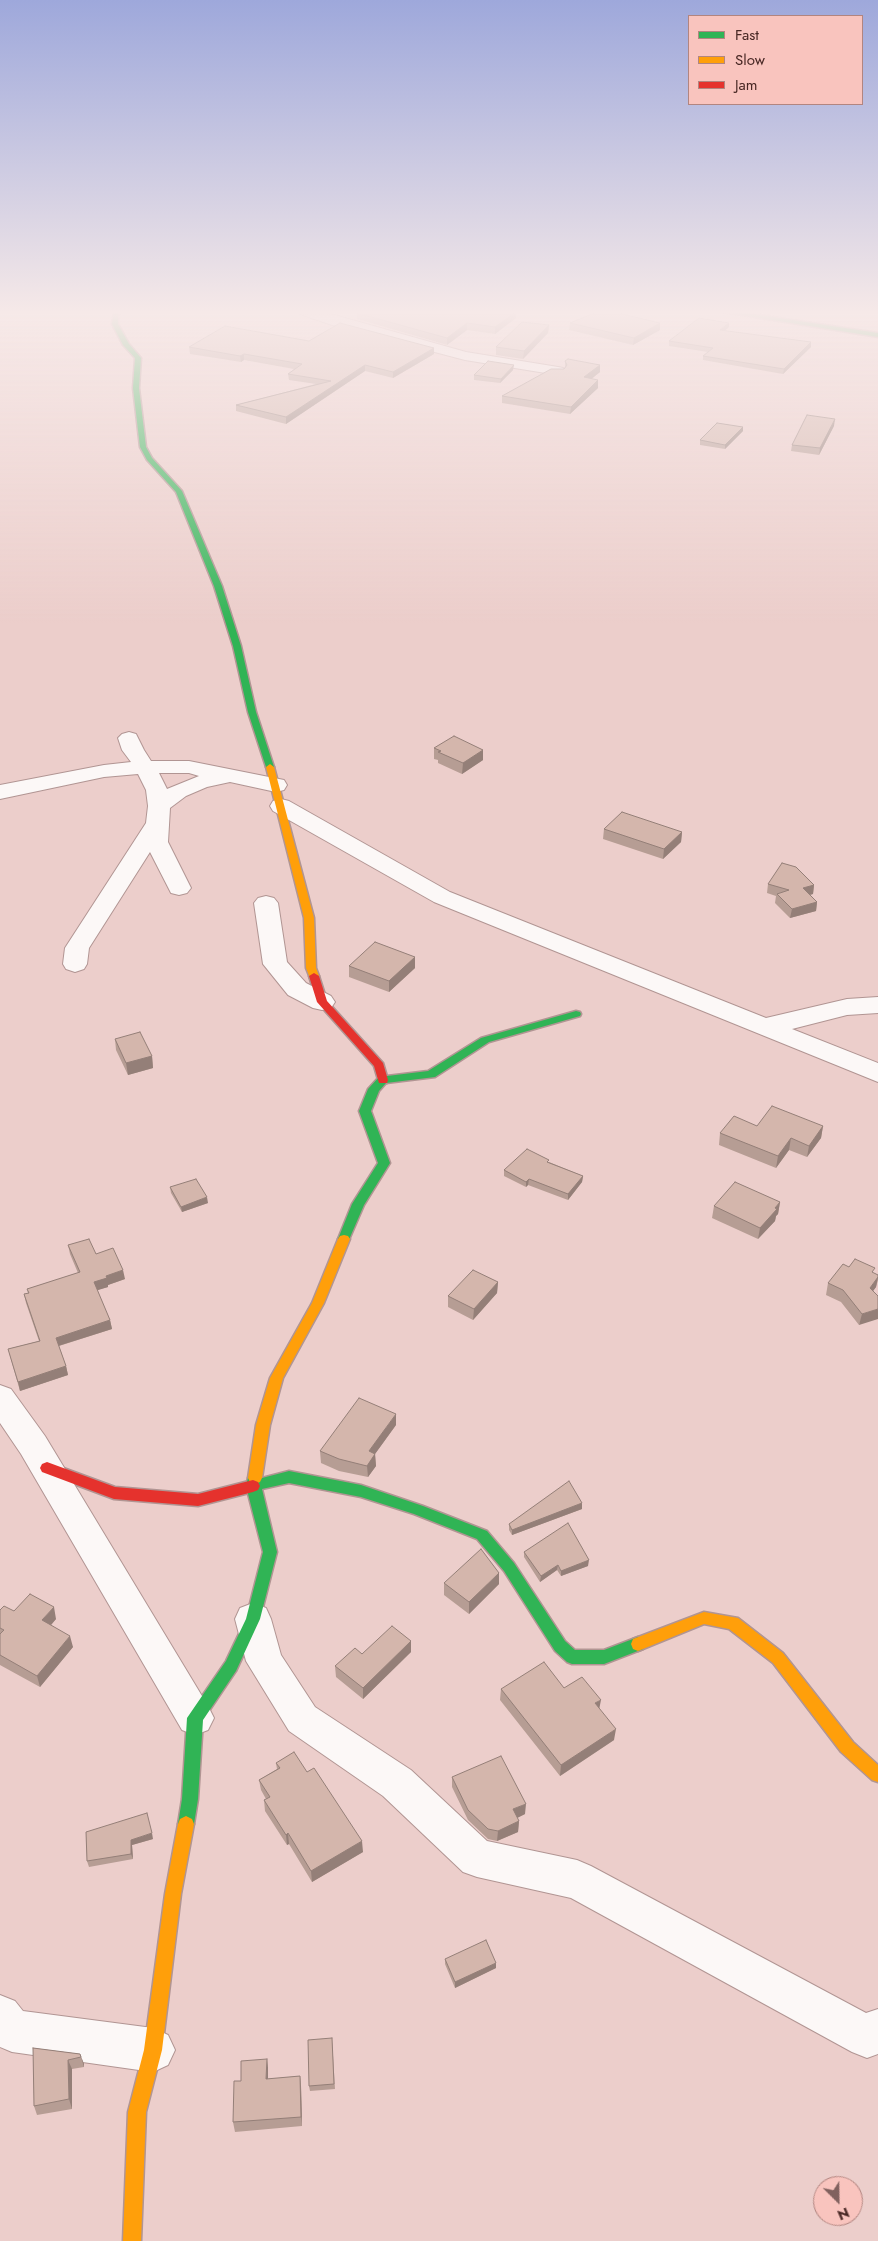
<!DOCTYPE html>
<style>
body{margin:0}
#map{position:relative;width:878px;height:2241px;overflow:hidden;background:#eccecb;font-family:Jost,sans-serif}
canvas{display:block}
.legend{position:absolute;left:688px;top:15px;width:175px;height:90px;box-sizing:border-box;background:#f9c4be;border:1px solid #b28580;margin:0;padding:6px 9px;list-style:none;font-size:15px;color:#482724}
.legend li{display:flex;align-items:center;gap:10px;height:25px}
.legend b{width:25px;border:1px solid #b28580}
.north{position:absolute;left:813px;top:2176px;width:50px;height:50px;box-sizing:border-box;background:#f9c4be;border:1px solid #b28580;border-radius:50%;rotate:157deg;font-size:14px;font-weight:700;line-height:20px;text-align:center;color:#482724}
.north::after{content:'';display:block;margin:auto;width:18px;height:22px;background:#81615e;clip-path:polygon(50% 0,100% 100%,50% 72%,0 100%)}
</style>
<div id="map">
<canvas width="878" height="2241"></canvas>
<ul class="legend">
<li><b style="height:6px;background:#30b455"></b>Fast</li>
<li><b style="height:6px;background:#ff9f0a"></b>Slow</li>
<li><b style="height:6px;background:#e5322d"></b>Jam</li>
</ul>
<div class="north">N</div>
</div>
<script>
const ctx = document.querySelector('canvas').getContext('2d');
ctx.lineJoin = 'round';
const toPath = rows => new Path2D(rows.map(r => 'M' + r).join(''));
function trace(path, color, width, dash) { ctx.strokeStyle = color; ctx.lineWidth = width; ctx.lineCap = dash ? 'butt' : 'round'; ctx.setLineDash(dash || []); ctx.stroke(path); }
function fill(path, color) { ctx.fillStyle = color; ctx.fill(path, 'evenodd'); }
const street = toPath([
 [298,311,320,311,466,352,558,367,563,368,565,371,563,374,558,375,465,360,332,325,300,314,298,311],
 [129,732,136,734,144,750,151,761,189,761,284,780,287,785,284,790,276,792,230,782,207,787,186,796,170,808,168,842,191,888,187,893,179,895,171,893,150,852,89,948,87,964,84,969,75,972,66,969,63,964,65,948,146,823,148,806,146,790,138,774,104,777,0,799,0,785,104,765,131,762,122,750,118,738,122,734,129,732],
 [159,773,189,773,199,776,167,789,159,773],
 [281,799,289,801,450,892,766,1018,847,999,878,997,878,1013,847,1015,792,1029,878,1063,878,1082,434,902,273,811,270,806,273,801,281,799],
 [266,896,274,898,278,903,287,962,306,983,331,996,335,1002,331,1008,322,1010,313,1008,288,995,263,964,254,903,258,898,266,896],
 [0,1385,11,1389,45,1436,208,1706,214,1718,208,1730,195,1735,182,1730,21,1454,0,1423,0,1385],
 [253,1603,266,1608,271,1619,281,1655,315,1707,411,1770,487,1841,577,1860,591,1866,866,2013,878,2009,878,2054,867,2058,852,2052,571,1898,477,1877,463,1872,383,1796,289,1731,246,1661,235,1619,240,1608,253,1603],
 [0,1995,15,2001,23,2011,153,2028,168,2035,175,2050,168,2065,153,2072,12,2052,0,2047,0,1995]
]);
const fast = toPath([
 [114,311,122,311,118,314,118,324,129,344,141,358,139,388,146,447,152,458,182,491,222,586,241,646,256,712,274,767,273,769,270,770,266,767,248,712,233,646,214,586,176,492,147,460,140,447,133,388,135,358,123,345,112,324,114,311],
 [717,311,734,311,878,333,878,337,717,311],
 [576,1011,580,1012,581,1014,580,1016,489,1042,435,1077,386,1083,379,1091,371,1111,390,1163,364,1205,348,1242,340,1242,338,1239,352,1204,378,1163,359,1111,368,1089,379,1077,428,1071,481,1038,576,1011],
 [289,1471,361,1485,423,1506,487,1531,514,1563,565,1641,575,1650,604,1650,638,1637,643,1639,645,1644,643,1649,604,1664,572,1664,567,1662,555,1651,504,1571,477,1539,414,1514,361,1497,289,1483,262,1489,277,1552,260,1619,236,1671,203,1720,198,1799,194,1824,192,1829,186,1832,180,1829,178,1824,182,1799,187,1718,226,1661,246,1619,263,1552,246,1486,248,1478,250,1474,255,1472,260,1474,262,1478,289,1471]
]);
const slow = toPath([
 [270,764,274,767,314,918,316,968,319,976,314,979,310,978,306,968,304,918,266,767,270,764],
 [344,1235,348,1236,350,1239,324,1303,283,1378,270,1425,262,1478,260,1482,255,1484,250,1482,248,1478,256,1425,270,1378,312,1303,338,1239,340,1236,344,1235],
 [704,1612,738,1618,783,1653,853,1742,878,1765,878,1782,872,1780,841,1752,773,1663,729,1629,704,1624,638,1651,633,1649,631,1644,633,1639,704,1612],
 [186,1816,192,1819,194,1824,181,1894,162,2050,146,2112,141,2241,123,2241,128,2112,144,2050,165,1894,178,1824,180,1819,186,1816]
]);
const jam = toPath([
 [314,973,319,976,327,1001,383,1063,388,1080,387,1083,379,1083,374,1066,317,1002,309,976,314,973],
 [47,1462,115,1487,198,1494,253,1480,258,1482,260,1486,258,1490,253,1492,198,1506,114,1499,42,1472,40,1468,42,1464,47,1462]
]);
const wall = toPath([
 [357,313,516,318,495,334,467,330,447,345,357,319],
 [570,323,660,323,660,330,633,345,569,330],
 [549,325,548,333,523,359,496,355,496,347],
 [729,327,725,331,811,342,811,347,783,374,703,360,703,356,708,352,669,346,669,341],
 [309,341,434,348,434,354,393,378,365,371,286,424,236,411,236,405,316,384,289,380,288,374,294,369,244,360,241,362,190,354,189,347],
 [565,361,600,365,600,372,591,379,598,388,570,414,502,403,502,396,564,369,565,367],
 [513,370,500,383,474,380,474,375],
 [834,426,819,455,791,451,792,445],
 [743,431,725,449,700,445,700,440],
 [434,748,483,750,483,760,462,774,438,763,438,760,434,759],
 [604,829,682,832,681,842,663,859,603,839],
 [768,884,814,885,813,894,810,895,817,902,816,911,790,918,775,903,776,896,767,893],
 [415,957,415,968,389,992,349,977,349,966],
 [115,1039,152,1056,153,1068,128,1075,116,1050],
 [757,1126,823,1126,821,1138,807,1157,789,1150,776,1168,719,1145,720,1133],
 [549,1162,583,1176,582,1182,568,1200,528,1185,526,1187,504,1176,504,1170],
 [170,1187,208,1203,182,1212,171,1193],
 [780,1202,778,1214,776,1216,775,1221,758,1239,712,1218,714,1206],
 [68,1245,96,1254,125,1279,108,1285,108,1287,97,1290,110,1320,112,1329,59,1346,66,1366,68,1375,20,1391,8,1349,39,1341,26,1303,24,1294,28,1293,27,1289,78,1273,70,1254],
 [849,1267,874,1273,878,1275,878,1280,876,1287,873,1291,859,1325,841,1302,826,1295,828,1283],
 [498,1282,497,1293,473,1320,448,1307,448,1296],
 [396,1425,375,1454,376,1466,368,1477,339,1471,321,1463,320,1451],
 [582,1503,582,1509,512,1535,509,1530,509,1524],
 [524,1552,588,1566,561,1576,557,1570,540,1582,524,1557],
 [444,1583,499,1584,469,1614,444,1595],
 [0,1610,56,1619,51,1625,73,1647,40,1687,0,1665],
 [411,1652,363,1699,336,1677,335,1666,362,1654],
 [564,1688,600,1709,614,1740,560,1776,500,1700,501,1689],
 [276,1763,307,1772,363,1852,312,1882,289,1844,287,1845,265,1811,264,1800,266,1799,261,1790,259,1780,277,1769],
 [452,1777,525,1814,517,1818,519,1821,518,1832,497,1841,488,1839,468,1820,452,1787],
 [86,1832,153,1839,132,1845,133,1859,89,1867,87,1861],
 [445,1959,496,1963,496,1968,455,1988,445,1964],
 [332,2038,335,2089,310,2091,309,2086],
 [33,2048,80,2054,84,2064,84,2067,72,2069,72,2109,37,2115,34,2106],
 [267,2059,268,2068,268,2079,300,2076,301,2086,302,2126,235,2132,233,2122,241,2081]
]);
const shadedWall = toPath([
 [516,312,516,318,495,334,495,327],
 [467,323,467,330,447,345,447,338],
 [660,323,660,330,633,345,634,338],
 [729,323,729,327,720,334,720,330],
 [549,325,548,333,523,359,524,351],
 [811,342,811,347,783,374,784,369],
 [434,348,434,354,393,378,393,372],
 [244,354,244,360,241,362,240,356],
 [365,365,365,371,286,424,286,417],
 [514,365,513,370,500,383,501,379],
 [600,365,600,372,584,385,584,377],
 [598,380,598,388,570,414,571,407],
 [835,419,834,426,819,455,820,448],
 [743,427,743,431,725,449,725,445],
 [483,750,483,760,462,774,463,763],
 [682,832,681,842,663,859,664,849],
 [814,885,813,894,801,897,803,888],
 [817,902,816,911,790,918,792,909],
 [415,957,415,968,389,992,389,981],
 [152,1056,153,1068,128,1075,126,1063],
 [823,1126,821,1138,807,1157,809,1146],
 [791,1138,789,1150,776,1168,778,1156],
 [583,1176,582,1182,568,1200,568,1194],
 [529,1179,528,1185,526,1187,526,1182],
 [207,1197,208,1203,182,1212,181,1207],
 [780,1202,778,1214,776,1216,775,1221,758,1239,760,1228],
 [123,1270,125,1279,108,1285,108,1287,95,1291,94,1282,106,1276],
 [878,1277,876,1287,867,1299,870,1288],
 [498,1282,497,1293,473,1320,474,1309],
 [878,1309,878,1319,859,1325,862,1314],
 [110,1320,112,1329,58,1346,56,1338],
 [66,1366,68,1375,20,1391,18,1382],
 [396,1414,396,1425,375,1454,376,1466,368,1477,367,1466,369,1451],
 [582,1503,582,1509,512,1535,512,1530],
 [589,1560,588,1566,561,1576,561,1571],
 [558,1565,557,1570,540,1582,541,1576],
 [499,1573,499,1584,469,1614,469,1602],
 [54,1607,56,1619,45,1632,42,1620],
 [70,1636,73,1647,40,1687,37,1676],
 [411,1641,411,1652,363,1699,363,1688],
 [601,1700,599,1710,595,1703],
 [616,1729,614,1740,560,1776,561,1765],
 [526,1804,525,1814,513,1820,513,1809],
 [519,1821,518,1832,497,1841,498,1831],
 [152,1833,153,1839,132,1845,133,1859,131,1854,131,1840],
 [288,1833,289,1844,287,1845,286,1835],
 [362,1841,363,1852,312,1882,311,1871],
 [496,1963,496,1968,455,1988,455,1982],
 [80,2054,84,2064,84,2067,81,2057],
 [267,2059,268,2068,268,2089,266,2079],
 [68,2060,72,2069,72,2109,69,2099],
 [300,2076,301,2086,302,2126,301,2117]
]);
const building = toPath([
 [359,312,516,312,495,327,467,323,447,338,357,313,359,312],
 [597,312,614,312,660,323,634,338,570,323,597,312],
 [699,318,729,323,720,330,811,342,784,369,703,356,713,348,669,341,699,318],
 [522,322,549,325,524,351,496,347,522,322],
 [340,323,434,348,393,372,365,365,286,417,236,405,331,381,288,374,302,364,244,354,240,356,189,347,225,326,309,341,340,323],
 [568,359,600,365,584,377,598,380,571,407,502,396,551,369,564,369,567,365,565,361,568,359],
 [488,361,514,365,501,379,474,375,488,361],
 [807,415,835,419,820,448,792,445,807,415],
 [717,423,743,427,725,445,700,440,717,423],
 [454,736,483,750,463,763,438,752,441,751,434,748,454,736],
 [622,812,682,832,664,849,604,829,622,812],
 [782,863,796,867,814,885,803,888,817,902,792,909,777,894,789,890,768,884,782,863],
 [375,942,415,957,389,981,349,966,375,942],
 [140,1032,152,1056,126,1063,115,1039,140,1032],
 [772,1106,823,1126,809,1146,791,1138,778,1156,720,1133,734,1116,757,1126,772,1106],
 [527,1149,549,1160,547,1162,583,1176,568,1194,529,1179,526,1182,504,1170,527,1149],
 [196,1179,207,1197,181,1207,170,1187,196,1179],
 [735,1182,780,1202,775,1208,777,1209,760,1228,714,1206,735,1182],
 [89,1239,96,1254,113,1248,123,1270,106,1276,107,1278,94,1282,110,1320,56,1338,66,1366,18,1382,8,1349,40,1341,24,1294,29,1293,27,1289,80,1272,68,1245,89,1239],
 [855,1259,875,1268,872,1272,878,1275,878,1277,870,1288,878,1296,878,1309,862,1314,843,1290,828,1283,843,1264,849,1267,855,1259],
 [473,1270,498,1282,474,1309,448,1296,473,1270],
 [359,1398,396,1414,369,1451,375,1454,367,1466,339,1459,320,1451,359,1398],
 [569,1481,582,1503,512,1530,509,1524,569,1481],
 [568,1523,589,1560,561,1571,558,1565,541,1576,524,1552,568,1523],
 [481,1549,499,1573,469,1602,444,1583,481,1549],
 [30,1594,54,1607,42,1620,70,1636,37,1676,0,1655,0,1634,4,1630,0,1628,0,1610,4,1606,14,1611,30,1594],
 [392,1626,411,1641,363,1688,335,1666,355,1648,362,1654,392,1626],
 [544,1662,564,1688,582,1677,601,1700,595,1703,616,1729,561,1765,501,1689,544,1662],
 [294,1752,307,1772,314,1768,362,1841,311,1871,288,1833,286,1835,264,1800,270,1797,259,1780,280,1768,276,1763,294,1752],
 [501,1756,526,1804,513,1809,519,1821,498,1831,488,1829,468,1810,452,1777,501,1756],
 [147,1813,152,1833,131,1840,131,1854,87,1861,86,1832,147,1813],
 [486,1940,496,1963,455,1982,445,1959,486,1940],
 [332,2038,334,2084,309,2086,308,2040,332,2038],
 [33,2048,80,2054,81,2057,68,2060,69,2099,34,2106,33,2048],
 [267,2059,266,2079,300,2076,301,2117,233,2122,234,2081,241,2081,241,2061,267,2059]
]);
trace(street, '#b19593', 2);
trace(fast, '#b19593', 3);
trace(slow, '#b19593', 3);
trace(jam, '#b19593', 3);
fill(street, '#fcf8f7');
fill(fast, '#30b455');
fill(slow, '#ff9f0a');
fill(jam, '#e5322d');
fill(wall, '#b69d94');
fill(shadedWall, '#947f78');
fill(building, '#d4b6ac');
trace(building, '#947f78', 1);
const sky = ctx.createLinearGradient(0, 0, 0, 625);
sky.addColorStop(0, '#9ea8db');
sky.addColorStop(0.5, '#f6e9e8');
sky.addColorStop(1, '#f6e9e800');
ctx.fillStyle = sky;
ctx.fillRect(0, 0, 878, 625);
</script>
